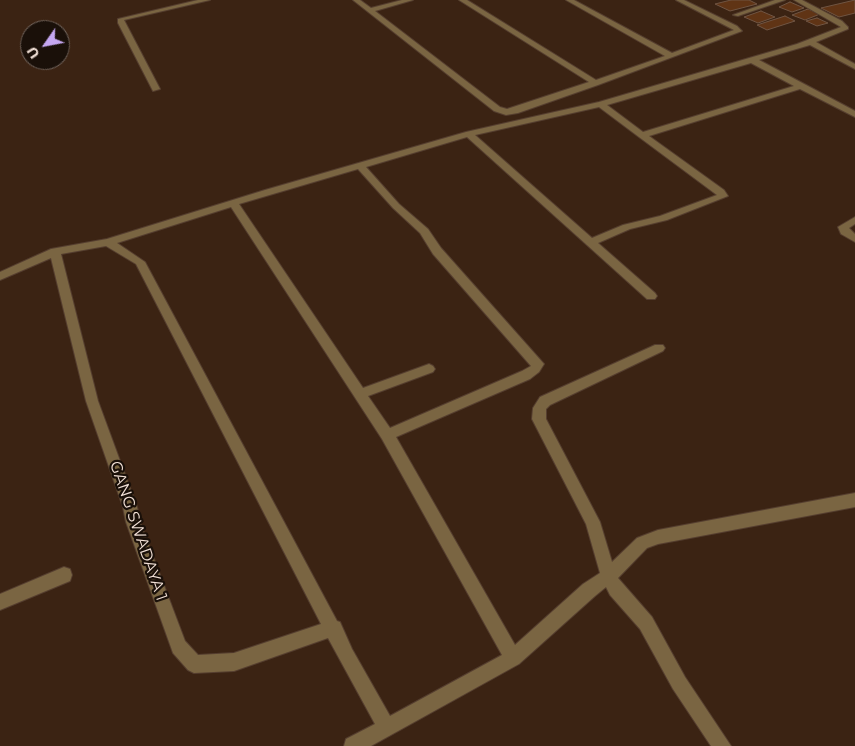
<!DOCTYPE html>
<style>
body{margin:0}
#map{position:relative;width:855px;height:746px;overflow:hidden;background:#3b2313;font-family:Montserrat,sans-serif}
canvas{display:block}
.north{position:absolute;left:20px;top:20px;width:50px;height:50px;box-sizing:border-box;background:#1a1009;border:1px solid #71645c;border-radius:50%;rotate:237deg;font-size:14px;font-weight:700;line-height:20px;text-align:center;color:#f3e2d8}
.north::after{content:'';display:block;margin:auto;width:18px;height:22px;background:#c5a7f1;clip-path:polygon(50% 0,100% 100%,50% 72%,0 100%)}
</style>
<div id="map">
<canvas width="855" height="746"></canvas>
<div class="north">U</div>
</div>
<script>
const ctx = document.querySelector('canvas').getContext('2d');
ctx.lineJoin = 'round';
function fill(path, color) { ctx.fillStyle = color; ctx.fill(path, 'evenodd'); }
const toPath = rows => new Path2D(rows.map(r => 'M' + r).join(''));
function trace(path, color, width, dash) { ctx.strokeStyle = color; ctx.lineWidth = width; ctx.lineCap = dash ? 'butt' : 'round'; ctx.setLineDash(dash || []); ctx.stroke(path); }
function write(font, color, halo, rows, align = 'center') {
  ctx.font = font + ' Montserrat,sans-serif'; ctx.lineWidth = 4.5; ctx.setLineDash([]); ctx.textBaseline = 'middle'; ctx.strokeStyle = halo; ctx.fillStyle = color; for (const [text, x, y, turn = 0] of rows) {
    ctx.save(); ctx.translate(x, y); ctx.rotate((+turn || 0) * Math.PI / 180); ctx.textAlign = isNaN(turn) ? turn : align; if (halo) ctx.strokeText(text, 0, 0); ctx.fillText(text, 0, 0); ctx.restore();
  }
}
const building = toPath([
 [731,0,749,0,757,4,730,11,715,4,731,0],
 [855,0,855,13,839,17,821,8,855,0],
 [790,2,804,8,792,12,779,7,790,2],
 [808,9,820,14,805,20,792,15,808,9],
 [761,11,775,17,758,23,744,17,761,11],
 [785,16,795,21,767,30,757,25,785,16],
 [817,18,828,23,817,26,806,21,817,18]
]);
const lane = toPath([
 [198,0,210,0,124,20,160,89,153,91,118,23,118,19,198,0],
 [353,0,360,0,371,8,402,0,413,0,375,11,500,107,507,109,589,82,459,0,467,0,596,80,665,56,566,0,574,0,672,53,734,30,676,0,684,0,737,26,742,31,598,85,518,113,506,115,494,111,353,0],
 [855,217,855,224,849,228,855,234,855,242,841,234,838,227,855,217]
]);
const street = toPath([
 [775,0,785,0,738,16,733,15,775,0],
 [794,0,802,0,842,21,848,27,848,29,816,42,855,64,855,69,810,45,759,60,855,111,855,117,800,89,649,136,724,190,728,196,667,220,630,229,598,243,655,293,657,296,655,299,647,299,467,137,366,167,399,204,428,229,441,248,544,364,539,372,530,379,396,437,515,645,583,584,600,573,586,524,532,419,533,408,540,397,655,345,663,345,665,348,663,351,550,405,546,409,546,419,600,522,612,562,637,538,658,530,855,493,855,507,658,544,647,548,618,578,652,617,685,677,731,746,711,746,673,689,640,629,610,595,606,587,595,596,519,664,371,746,344,746,346,739,375,724,328,638,234,671,194,673,188,670,173,653,126,522,123,507,86,401,51,258,0,280,0,272,51,249,107,239,265,190,466,132,599,102,797,44,841,27,794,0],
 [751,63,794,86,643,132,607,105,751,63],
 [599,107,639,137,717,195,660,216,623,225,592,238,475,135,599,107],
 [358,169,393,208,420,233,433,254,531,366,522,371,390,428,368,396,433,372,435,369,433,366,429,364,363,388,239,204,358,169],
 [231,207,382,439,502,655,390,716,352,649,340,622,337,621,145,262,117,243,231,207],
 [106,246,136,264,321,624,234,653,198,655,185,641,140,522,137,507,98,401,61,254,106,246],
 [64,567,70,569,72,575,70,581,0,610,0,594,64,567]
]);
const streetNames = [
 ["GANG SWADAYA 1",138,531,71]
];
fill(building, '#603415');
trace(building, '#705543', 1);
trace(lane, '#553e2f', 2);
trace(street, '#553e2f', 2);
fill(lane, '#7a6542');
fill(street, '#7a6542');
write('16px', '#f3e2d8', '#1a1009', streetNames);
</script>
